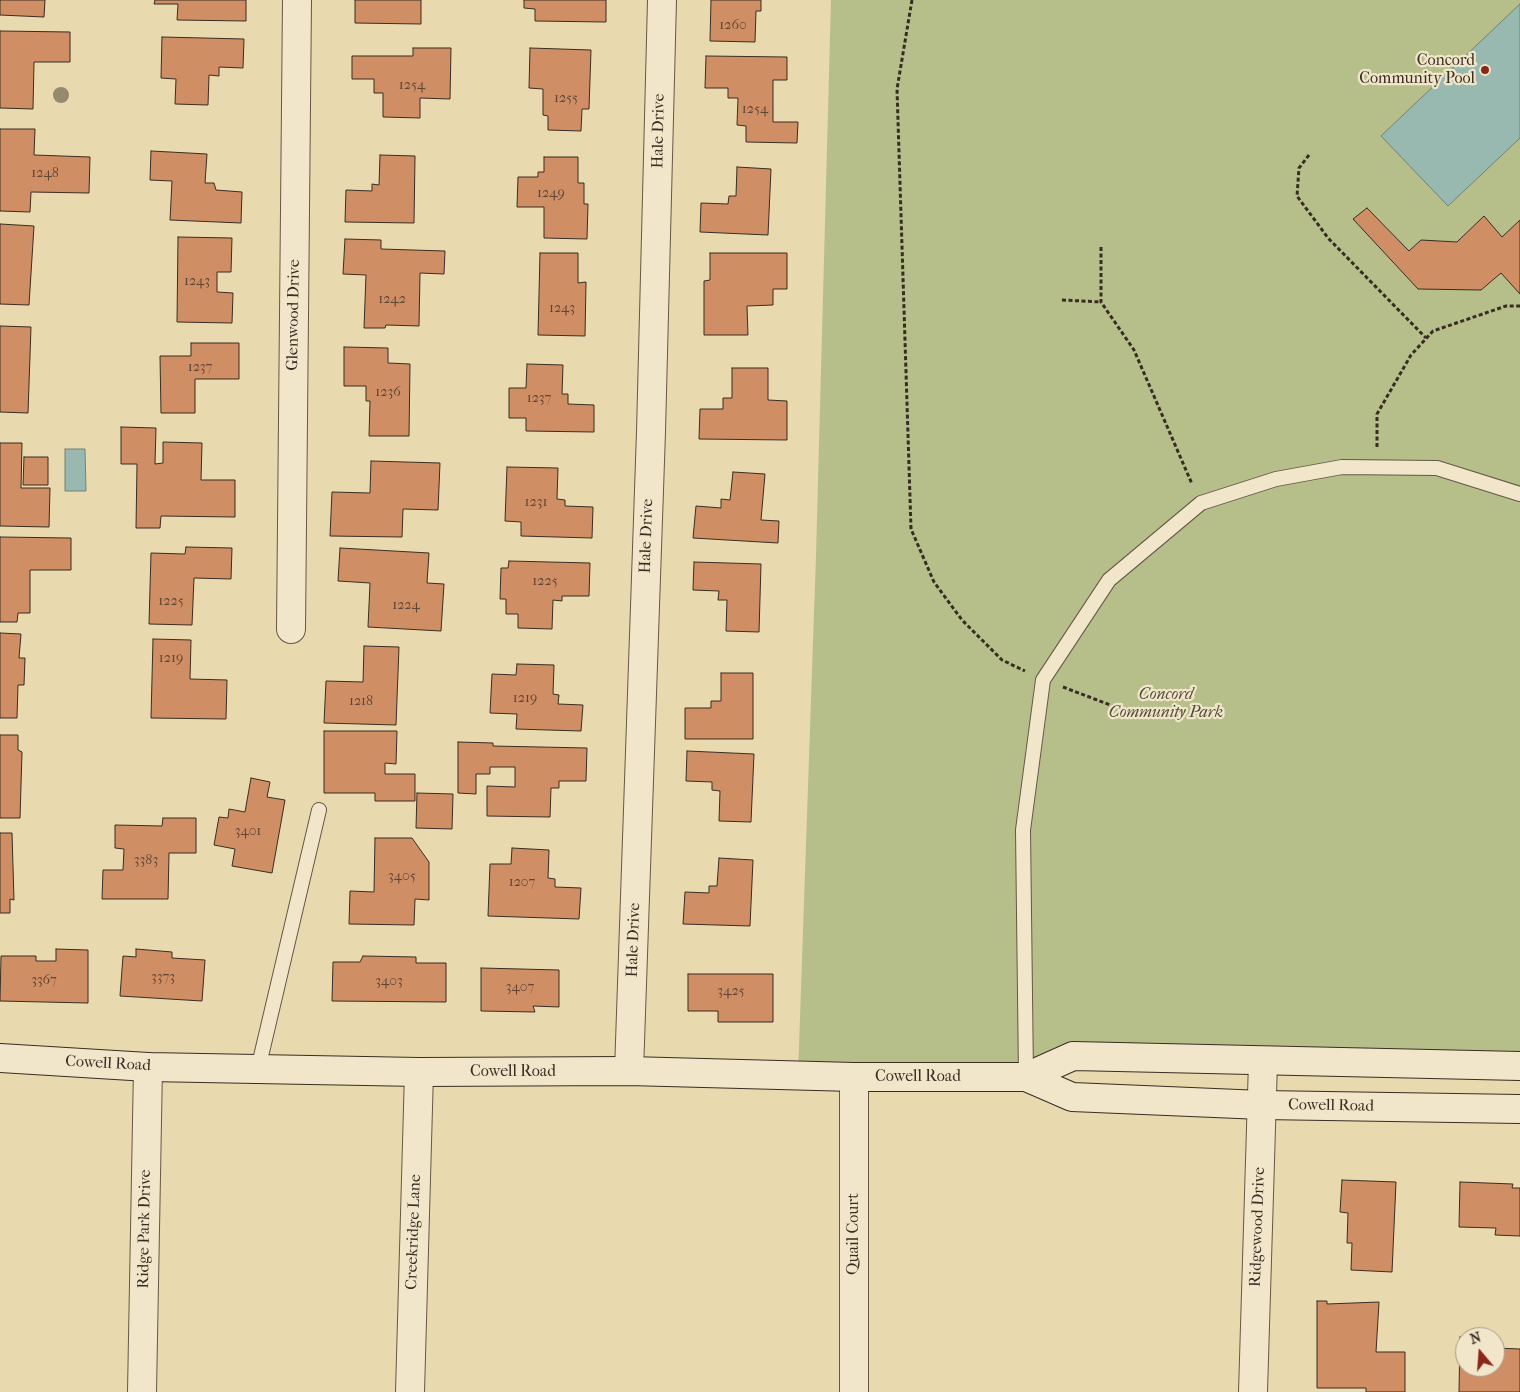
<!DOCTYPE html>
<style>
body{margin:0}
#map{position:relative;width:1520px;height:1392px;overflow:hidden;background:#e9d9ae;font-family:"IM FELL French Canon",serif}
canvas{display:block}
.north{position:absolute;left:1455px;top:1327px;width:50px;height:50px;box-sizing:border-box;background:#f1e6ca;border:1px solid #a79c87;border-radius:50%;rotate:342deg;font-size:14px;font-weight:700;line-height:20px;text-align:center;color:#382d23}
.north::after{content:'';display:block;margin:auto;width:18px;height:22px;background:#8f2418;clip-path:polygon(50% 0,100% 100%,50% 72%,0 100%)}
</style>
<div id="map">
<canvas width="1520" height="1392"></canvas>
<div class="north">N</div>
</div>
<script>
const ctx = document.querySelector('canvas').getContext('2d');
ctx.lineJoin = 'round';
function fill(path, color) { ctx.fillStyle = color; ctx.fill(path, 'evenodd'); }
const toPath = rows => new Path2D(rows.map(r => 'M' + r).join(''));
function trace(path, color, width, dash) { ctx.strokeStyle = color; ctx.lineWidth = width; ctx.lineCap = dash ? 'butt' : 'round'; ctx.setLineDash(dash || []); ctx.stroke(path); }
function write(font, color, halo, rows, align = 'center') {
  ctx.font = font + ' "IM FELL French Canon",serif'; ctx.lineWidth = 4.5; ctx.setLineDash([]); ctx.textBaseline = 'middle'; ctx.strokeStyle = halo; ctx.fillStyle = color; for (const [text, x, y, turn = 0] of rows) {
    ctx.save(); ctx.translate(x, y); ctx.rotate((+turn || 0) * Math.PI / 180); ctx.textAlign = isNaN(turn) ? turn : align; if (halo) ctx.strokeText(text, 0, 0); ctx.fillText(text, 0, 0); ctx.restore();
  }
}
const green = toPath([
 [831,0,1520,0,1520,1066,1073,1056,1026,1077,798,1075,816,555]
]);
const water = toPath([
 [1520,4,1520,138,1448,206,1381,136,1520,4],
 [65,449,85,449,86,491,65,491,65,449]
]);
const building = toPath([
 [0,0,45,0,44,17,0,15,0,0],
 [155,0,246,0,246,21,177,20,178,4,154,4,155,0],
 [355,0,421,0,421,24,355,23,355,0],
 [524,0,606,0,606,22,535,21,535,9,524,8,524,0],
 [711,0,761,0,761,11,756,11,755,42,710,41,711,0],
 [0,31,70,32,70,62,34,62,33,109,0,108,0,31],
 [162,37,244,39,243,68,219,67,219,76,209,75,208,105,175,104,176,79,161,78,162,37],
 [413,48,451,48,450,99,420,98,420,118,383,117,383,93,374,93,374,79,352,79,352,56,413,56,413,48],
 [530,48,591,50,589,109,582,109,581,131,548,130,548,116,543,115,543,89,529,88,530,48],
 [706,56,787,57,787,80,773,80,773,122,798,122,797,143,746,142,746,126,737,125,738,98,728,98,728,88,705,88,706,56],
 [0,129,35,129,34,155,90,157,89,193,31,192,30,212,0,211,0,129],
 [151,151,207,154,205,183,214,183,216,190,242,192,241,223,170,220,172,181,150,180,151,151],
 [380,155,415,156,414,223,345,222,346,190,372,191,372,184,379,185,380,155],
 [544,157,578,157,578,183,584,183,584,204,588,204,587,239,544,238,544,207,517,207,518,177,538,177,538,172,544,172,544,157],
 [737,167,771,169,768,235,700,232,701,203,728,204,729,196,736,196,737,167],
 [1367,208,1409,251,1421,240,1457,242,1484,216,1502,237,1520,220,1520,294,1501,273,1481,290,1418,289,1353,219,1367,208],
 [0,224,34,226,29,305,0,304,0,224],
 [178,237,232,238,231,272,217,272,217,292,233,293,232,323,177,322,178,237],
 [345,239,381,240,381,249,445,251,444,274,420,273,419,326,386,325,385,328,364,328,366,275,343,274,345,239],
 [540,253,578,253,578,283,586,282,585,336,538,335,540,253],
 [710,253,787,253,787,289,773,289,773,305,747,306,748,335,704,335,704,281,710,280,710,253],
 [0,326,31,327,28,413,0,412,0,326],
 [191,343,239,343,239,379,195,379,195,413,161,413,160,356,191,356,191,343],
 [344,347,388,348,388,363,410,364,409,436,369,436,370,401,366,401,366,386,344,386,344,347],
 [527,364,563,365,562,394,568,394,568,404,594,405,594,432,526,431,526,418,509,418,509,388,526,388,527,364],
 [732,368,768,368,768,400,787,401,787,440,699,439,700,409,723,409,723,398,732,398,732,368],
 [121,427,156,428,155,464,163,463,163,442,202,443,201,480,235,480,235,517,161,516,160,528,136,528,137,464,121,464,121,427],
 [0,443,22,443,21,488,50,488,49,527,0,526,0,443],
 [24,457,48,457,48,485,23,485,24,457],
 [371,461,440,463,438,510,403,509,402,537,330,536,332,492,370,493,371,461],
 [507,467,558,468,557,499,565,500,565,506,593,507,592,538,521,536,521,522,505,521,507,467],
 [733,472,765,474,761,520,779,521,778,543,693,538,696,506,721,508,721,499,730,500,733,472],
 [0,537,71,538,71,570,30,570,30,613,18,613,17,622,0,622,0,537],
 [186,547,232,548,231,579,194,578,192,625,149,624,151,553,185,554,186,547],
 [340,548,429,553,427,583,444,584,441,631,368,627,370,583,338,581,340,548],
 [509,561,590,563,589,596,562,596,562,601,553,600,552,629,518,628,518,614,506,614,506,599,500,599,501,568,508,568,509,561],
 [694,562,761,564,759,632,726,631,727,600,718,600,719,591,693,590,694,562],
 [0,633,21,634,19,658,25,658,24,685,18,685,17,718,0,718,0,633],
 [153,639,191,640,190,679,227,680,226,719,151,718,153,639],
 [364,646,399,647,396,725,324,723,326,681,363,682,364,646],
 [517,664,554,665,553,694,559,695,558,704,583,705,581,731,516,729,517,714,490,713,492,674,516,675,517,664],
 [721,673,753,673,753,739,685,739,685,708,711,708,711,701,721,701,721,673],
 [324,731,397,731,396,764,385,763,385,774,415,774,415,801,375,801,375,793,324,793,324,731],
 [0,735,18,735,18,750,22,752,20,818,0,818,0,735],
 [458,742,493,743,493,746,587,748,586,781,559,781,559,788,551,788,550,817,487,816,487,786,515,787,515,767,490,767,490,774,476,774,476,794,458,793,458,742],
 [687,751,754,754,751,822,719,821,720,791,712,790,712,782,686,781,687,751],
 [251,778,270,782,267,797,285,800,272,873,232,866,235,849,214,845,219,817,228,818,229,809,245,812,251,778],
 [417,793,453,794,452,829,416,828,417,793],
 [163,818,196,818,196,853,169,853,168,899,102,899,103,870,123,870,124,849,115,848,115,825,162,826,163,818],
 [0,833,12,833,14,900,10,899,10,913,0,913,0,833],
 [375,838,412,838,429,862,429,900,415,899,414,925,349,924,350,891,374,892,375,838],
 [512,848,549,850,548,878,555,879,555,887,581,888,579,919,488,916,490,864,511,864,512,848],
 [719,858,753,860,750,926,683,924,685,892,709,893,709,886,717,886,719,858],
 [56,949,88,950,88,1003,0,1001,1,956,36,956,36,961,56,961,56,949],
 [136,949,172,952,172,958,205,960,202,1001,120,996,123,956,136,957,136,949],
 [363,956,416,957,416,963,446,963,446,1002,332,1001,333,962,360,962,363,956],
 [481,968,559,970,559,1007,533,1006,535,1012,481,1011,481,968],
 [688,974,773,974,773,1022,718,1022,718,1011,688,1011,688,974],
 [1342,1180,1396,1182,1392,1272,1351,1270,1352,1243,1347,1243,1348,1213,1340,1212,1342,1180],
 [1460,1182,1513,1184,1512,1188,1520,1188,1520,1236,1495,1235,1496,1228,1459,1227,1460,1182],
 [1317,1301,1327,1301,1327,1304,1379,1302,1376,1352,1405,1352,1405,1392,1366,1392,1366,1388,1317,1388,1317,1301],
 [1460,1337,1465,1337,1465,1367,1495,1367,1495,1348,1520,1349,1520,1392,1459,1392,1460,1337]
]);
const path = toPath([
 [912,0,897,89,911,529,934,582,962,620,1002,660,1025,671],
 [1309,155,1299,168,1297,196,1328,238,1426,338],
 [1101,247,1101,302,1134,350,1192,484],
 [1062,300,1101,302],
 [1377,447,1377,414,1411,355,1433,331,1506,306,1520,306],
 [1063,687,1126,711]
]);
const lane = toPath([
 [258,1069,319,810],
 [1026,1077,1023,830,1043,680,1109,580,1201,503,1276,479,1342,467,1437,468,1520,494]
]);
const street = toPath([
 [291,629,297,0],
 [629,1071,651,432,662,0],
 [142,1392,148,1067],
 [410,1392,419,1072],
 [854,1392,854,1077],
 [1253,1392,1263,1062]
]);
const secondary = toPath([
 [0,1058,148,1067,419,1072,629,1071,854,1077,1026,1077,1073,1056,1520,1066],
 [1026,1077,1072,1097,1262,1105,1520,1109]
]);
const trees = [
 [61,95]
];
const markers = [
 [1485,70,5,"#8f2418"]
];
const numberNames = [
 ["1260",733,26],
 ["1254",412,86],
 ["1255",566,99],
 ["1254",755,110],
 ["1248",45,174],
 ["1249",551,194],
 ["1243",197,282],
 ["1242",392,300],
 ["1243",562,309],
 ["1237",200,368],
 ["1236",388,393],
 ["1237",539,399],
 ["1231",536,503],
 ["1225",545,582],
 ["1225",171,602],
 ["1224",406,606],
 ["1219",171,659],
 ["1219",525,699],
 ["1218",361,702],
 ["3401",248,832],
 ["3383",146,861],
 ["3405",402,877],
 ["1207",522,883],
 ["3373",163,978],
 ["3367",44,981],
 ["3403",389,982],
 ["3407",520,988],
 ["3425",731,992]
];
const poiNames = [
 ["Concord",1475,61],
 ["Community Pool",1475,79]
];
const streetNames = [
 ["Hale Drive",659,131,-89],
 ["Glenwood Drive",294,315,-89],
 ["Hale Drive",647,536,-88],
 ["Hale Drive",634,940,-88],
 ["Cowell Road",108,1064,3],
 ["Cowell Road",513,1072],
 ["Cowell Road",918,1077],
 ["Cowell Road",1331,1106,1],
 ["Ridgewood Drive",1258,1227,-88],
 ["Ridge Park Drive",145,1229,-89],
 ["Creekridge Lane",414,1232,-88],
 ["Quail Court",854,1234,-90]
];
const parkNames = [
 ["Concord",1166,695],
 ["Community Park",1166,713]
];
fill(green, '#b6bf8a');
fill(water, '#98b9b0');
trace(water, '#728178', 1);
fill(building, '#d08e65');
trace(building, '#382d23', 1);
trace(lane, '#645846', 16);
trace(street, '#645846', 30);
trace(secondary, '#382d23', 30);
trace(path, '#382d23', 3, [4, 2.5]);
trace(lane, '#f1e6ca', 14);
trace(street, '#f1e6ca', 28);
trace(secondary, '#f1e6ca', 28);
ctx.fillStyle = '#958a6d';
for (const [x, y] of trees) { ctx.beginPath(); ctx.arc(x, y, 8, 0, 2 * Math.PI); ctx.fill(); }
for (const [x, y, r, color] of markers) { const dot = new Path2D(); dot.arc(x, y, r, 0, 2 * Math.PI); ctx.fillStyle = color; ctx.fill(dot); trace(dot, '#f1e6ca', 2); }
write('14px', '#5e4534', null, numberNames);
write('16px', '#382d23', '#f1e6ca', poiNames, 'right');
write('16px', '#382d23', '#f1e6ca', streetNames);
write('italic 16px', '#514a38', '#f1e6ca', parkNames);
</script>
